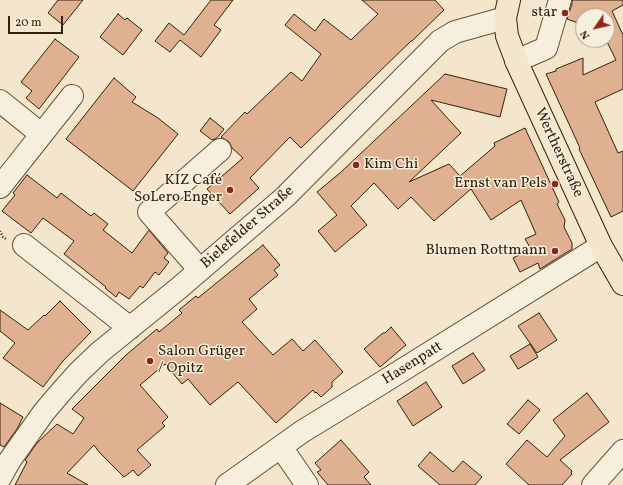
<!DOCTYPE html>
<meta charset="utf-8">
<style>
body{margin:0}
#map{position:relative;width:623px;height:485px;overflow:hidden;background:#f3e6cd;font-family:Vollkorn,serif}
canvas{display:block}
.north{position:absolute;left:575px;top:8px;width:40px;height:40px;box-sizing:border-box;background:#f7efde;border:1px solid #a99d89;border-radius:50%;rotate:236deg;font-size:11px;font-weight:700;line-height:16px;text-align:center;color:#342109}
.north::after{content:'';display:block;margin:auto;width:14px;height:18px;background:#8f2418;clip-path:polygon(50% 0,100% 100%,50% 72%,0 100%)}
.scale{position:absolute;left:8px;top:16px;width:55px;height:18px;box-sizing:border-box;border:2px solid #342109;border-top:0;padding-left:5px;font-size:12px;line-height:14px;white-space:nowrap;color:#342109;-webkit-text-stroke:3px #f7efde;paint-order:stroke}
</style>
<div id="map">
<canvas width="623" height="485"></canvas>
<div class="north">N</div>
<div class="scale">20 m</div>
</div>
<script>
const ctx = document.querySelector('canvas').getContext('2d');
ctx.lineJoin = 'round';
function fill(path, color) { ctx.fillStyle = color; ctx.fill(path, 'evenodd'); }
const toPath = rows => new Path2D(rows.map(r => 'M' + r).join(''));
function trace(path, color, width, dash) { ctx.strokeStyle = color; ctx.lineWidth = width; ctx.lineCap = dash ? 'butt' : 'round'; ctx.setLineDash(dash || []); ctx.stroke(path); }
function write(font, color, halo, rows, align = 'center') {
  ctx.font = font + ' Vollkorn,serif'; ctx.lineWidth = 3; ctx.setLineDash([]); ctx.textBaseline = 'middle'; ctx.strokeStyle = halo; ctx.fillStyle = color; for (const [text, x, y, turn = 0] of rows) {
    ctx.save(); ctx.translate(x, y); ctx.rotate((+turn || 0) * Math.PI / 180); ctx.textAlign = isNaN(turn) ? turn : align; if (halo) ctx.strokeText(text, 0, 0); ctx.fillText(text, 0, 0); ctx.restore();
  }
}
const building = toPath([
 [58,0,83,0,63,25,48,13,58,0],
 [211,0,233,0,214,25,221,30,201,57,180,40,170,52,155,41,169,23,184,35,211,0],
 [362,0,435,0,444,10,412,41,411,41,301,148,290,137,250,178,259,188,230,214,207,189,243,158,232,148,229,142,221,137,245,112,247,114,291,72,302,81,321,54,285,25,294,14,315,31,324,19,351,40,378,14,362,0],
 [572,0,623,0,623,5,612,11,623,35,623,89,595,102,618,153,623,151,623,211,611,217,579,149,580,148,546,74,556,71,556,69,583,58,583,75,616,60,606,40,607,16,583,16,583,32,578,23,567,19,572,4,572,0],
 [118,14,125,20,127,18,142,30,123,55,100,37,118,14],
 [55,39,79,57,39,109,26,98,32,91,21,82,55,39],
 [445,74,507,89,500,117,431,100,461,133,409,182,449,164,460,176,495,146,494,143,525,128,559,202,557,204,565,220,564,227,572,243,572,249,540,269,538,263,520,272,513,258,531,249,525,239,536,234,521,200,491,220,471,189,434,221,411,197,398,209,374,183,351,206,367,225,335,252,318,231,337,215,317,192,340,173,445,74],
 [114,78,136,97,132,102,158,118,178,134,133,191,66,139,114,78],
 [210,118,224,129,217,138,212,140,200,131,210,118],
 [27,175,57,198,61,193,91,216,94,213,108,224,103,230,132,253,149,230,168,253,164,258,169,262,159,275,155,272,143,288,140,286,129,299,119,292,116,297,105,288,106,287,64,254,74,241,43,218,31,233,2,211,15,195,13,193,27,175],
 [263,245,280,265,274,270,278,275,249,299,257,309,242,322,273,355,292,339,303,351,315,340,343,372,332,382,332,387,321,397,316,392,315,393,313,390,276,423,238,382,210,405,188,379,182,384,165,364,140,385,168,417,162,423,165,426,137,450,151,465,138,476,133,470,124,477,99,452,94,445,67,473,88,485,15,485,27,462,25,460,37,443,57,424,73,434,84,418,72,409,126,355,157,329,159,332,182,313,179,310,196,296,198,298,263,245],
 [60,301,91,332,63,361,43,387,3,358,15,343,0,331,0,310,28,330,44,315,45,316,60,301],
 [539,313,557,340,537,353,518,326,539,313],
 [391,327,406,345,380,367,364,349,383,333,385,333,391,327],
 [530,344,538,357,518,369,510,356,530,344],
 [473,353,485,370,463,384,452,366,473,353],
 [426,382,442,407,413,426,397,401,426,382],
 [587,393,609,422,560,460,572,471,571,473,572,474,562,485,529,485,506,464,527,440,547,457,565,436,553,420,587,393],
 [528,400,540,410,519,434,507,424,528,400],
 [0,403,23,417,17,429,4,447,0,445,0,403],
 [341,440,369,472,364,477,371,485,328,485,317,472,321,470,315,463,341,440],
 [430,452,453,472,463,461,482,477,475,485,440,485,418,466,430,452]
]);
const path = toPath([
 [0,231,3,237,6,239]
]);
const minor = toPath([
 [516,61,546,48,560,0],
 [0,101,41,134],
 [0,187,72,96],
 [24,245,130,328],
 [200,270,149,212,220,150],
 [281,447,307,485],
 [0,478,10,460,44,412,61,392,79,372,100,352,179,288,285,197,440,41,455,32,505,18],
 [227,485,303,431,380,384,601,246],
 [593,485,623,451]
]);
const major = toPath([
 [509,0,505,18,507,36,518,65,601,246,623,284]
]);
const markers = [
 [565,13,4,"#8f2418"],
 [356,165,4,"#8f2418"],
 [555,184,4,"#8f2418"],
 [230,190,4,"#8f2418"],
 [555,251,4,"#8f2418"],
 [150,361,4,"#8f2418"]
];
const poiNames = [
 ["star",557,13],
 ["Kim Chi",364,165,"left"],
 ["KIZ Café",222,181],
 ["SoLero Enger",222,198],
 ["Ernst van Pels",547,184],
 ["Blumen Rottmann",547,251],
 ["Salon Grüger",158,352,"left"],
 ["/ Opitz",158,369,"left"]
];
const streetNames = [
 ["Wertherstraße",558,153,65],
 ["Bielefelder Straße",248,228,-41],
 ["Hasenpatt",413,364,-32]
];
fill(building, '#dfb190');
trace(building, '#342109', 1);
trace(minor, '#64523a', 24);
trace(major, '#342109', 24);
trace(path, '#342109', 2.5, [1, 2]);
trace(minor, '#f7efde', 22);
trace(major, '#f3e6cd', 22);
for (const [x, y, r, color] of markers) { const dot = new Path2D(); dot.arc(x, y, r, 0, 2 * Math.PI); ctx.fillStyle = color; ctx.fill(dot); trace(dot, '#f7efde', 1.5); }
write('15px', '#342109', '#f7efde', poiNames, 'right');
write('15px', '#342109', '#f7efde', streetNames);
</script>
